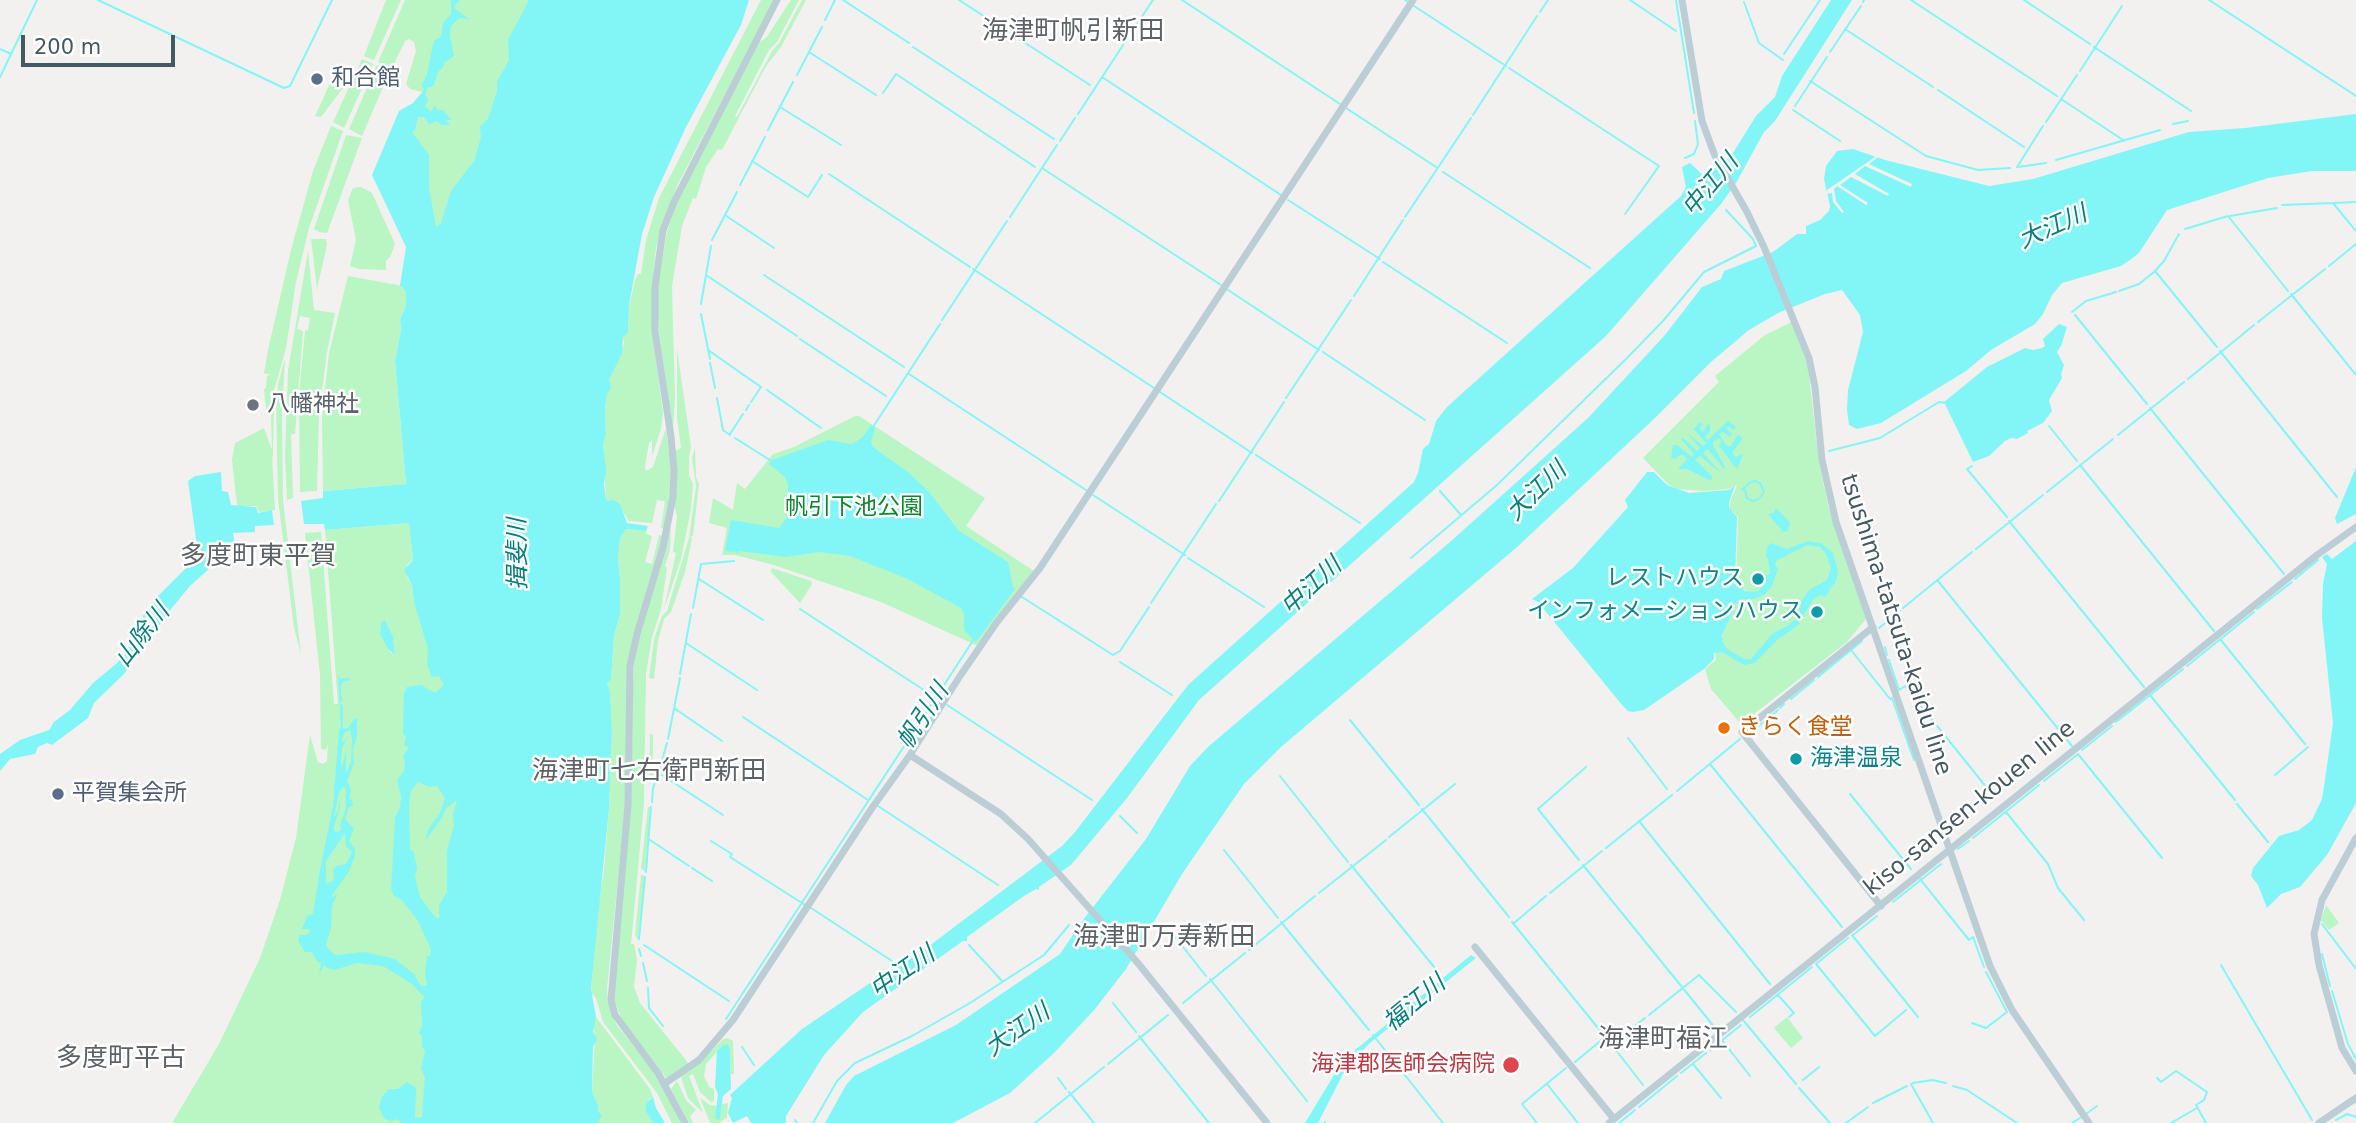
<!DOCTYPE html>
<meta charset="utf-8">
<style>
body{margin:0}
#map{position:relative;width:2356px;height:1123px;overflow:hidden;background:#f3f0f0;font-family:"DejaVu Sans",sans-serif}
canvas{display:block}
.scale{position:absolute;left:21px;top:35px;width:154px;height:32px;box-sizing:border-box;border:4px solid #455960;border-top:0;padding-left:9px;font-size:21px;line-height:24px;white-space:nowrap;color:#455960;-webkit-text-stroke:5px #fff;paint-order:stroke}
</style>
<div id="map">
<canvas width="2356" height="1123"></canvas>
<div class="scale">200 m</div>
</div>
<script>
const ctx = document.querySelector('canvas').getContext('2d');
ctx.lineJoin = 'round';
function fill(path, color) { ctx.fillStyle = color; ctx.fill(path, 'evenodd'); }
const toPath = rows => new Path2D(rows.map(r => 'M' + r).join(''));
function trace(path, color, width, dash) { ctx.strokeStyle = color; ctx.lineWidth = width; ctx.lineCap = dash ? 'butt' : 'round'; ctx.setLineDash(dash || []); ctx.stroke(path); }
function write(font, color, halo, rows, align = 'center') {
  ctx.font = font + ' "DejaVu Sans","Noto Sans JP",sans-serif'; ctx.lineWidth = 5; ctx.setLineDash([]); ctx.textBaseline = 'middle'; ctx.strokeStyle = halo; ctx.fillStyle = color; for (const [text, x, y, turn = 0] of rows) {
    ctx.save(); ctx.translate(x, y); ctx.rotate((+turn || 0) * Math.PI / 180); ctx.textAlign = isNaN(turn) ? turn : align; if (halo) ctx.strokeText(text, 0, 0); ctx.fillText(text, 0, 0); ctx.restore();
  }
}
const green = toPath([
 [386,0,401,0,374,60,364,56],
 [405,0,535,0,486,137,430,245,410,136,422,92,410,89,406,84,416,51,414,42,409,39,405,41,392,68,378,62],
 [761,0,774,0,678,184,662,225,656,248,652,287,652,330,663,413,661,429,652,456,652,440,649,443,645,467,646,471,653,467,666,428,671,469,670,495,665,529,661,528,665,501,657,500,652,523,629,521,618,504,611,499,607,501,606,500,603,441,606,434,605,409,609,380,624,344,623,336,628,333,629,306,635,280,638,274,641,274,646,240,659,198],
 [791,0,799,0,777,42,769,50,735,116,737,117,772,51,779,43,802,0,806,0,781,47,766,66,722,150,718,149,706,167,696,199,693,198,682,226,672,286,675,397,673,431,658,325,658,287,667,231,678,199,759,42,766,38],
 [362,59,373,64,344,128,333,122],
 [377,65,390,71,362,136,349,129],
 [333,77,349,80,321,117,315,116],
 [331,126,343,131,309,228,296,282,286,348,267,416,264,389,266,388,267,376,271,375,264,373,268,350,291,250,313,171],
 [346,135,362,138,327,233,319,232,314,229],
 [361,187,372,193,395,244,390,257,386,261,386,270,359,269,350,266,356,240,348,200,353,188],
 [311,239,326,239,327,245,317,289],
 [308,251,314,310,335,313,327,352,319,414,317,491,300,492,299,394,305,331,308,330,310,318,300,316,297,329,303,331,295,434,291,434,293,498,287,500,285,456,288,371],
 [348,276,403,286,406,293,406,306,400,319,401,330,395,361,406,484,323,491,322,417,329,353],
 [1792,322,1808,366,1819,463,1828,505,1866,619,1847,642,1741,724,1711,689,1705,669,1716,660,1715,655,1735,605,1738,600,1749,599,1749,592,1741,588,1736,582,1738,517,1730,508,1730,502,1737,485,1729,489,1704,491,1677,489,1668,484,1643,458,1719,382,1715,376,1765,335],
 [677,349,691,447,689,457,689,475,693,484,691,509,681,559,664,609,676,553,673,552,677,516,674,505,675,451,681,448,677,417],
 [285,358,282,415,283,500,301,654,294,628,278,499,276,402,278,384],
 [274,400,273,458,272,455,275,510,259,512,256,506,237,506,232,460,235,443,264,428,272,450,271,416],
 [855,416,859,416,985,498,966,526,1034,571,978,646,881,602,774,565,735,555,722,555,727,528,709,523,713,498,733,510,737,483,745,489,773,454,794,447],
 [695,448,696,477,699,484,693,536,690,537,692,539,685,572,671,612,664,619,658,641,654,679,649,678,654,639,662,616,667,611,689,538,696,486,692,458],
 [409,523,413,560,407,565,407,577,412,585,414,603,422,629,446,673,459,793,429,1073,422,1113,418,1123,172,1123,219,1044,260,958,280,900,296,838,310,735,318,762,323,764,327,761,328,744,326,750,321,749,320,675,305,533,321,532,334,704,338,704,325,530],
 [385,620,393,638,395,655,390,652,380,634,380,629],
 [671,527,670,550,665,566,667,568,661,609,652,637,646,674,644,803,631,944,634,944,637,960,634,987,640,1003,689,1064,667,1079,622,1020,614,1000,634,666,637,646],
 [626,529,646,531,646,534,652,536,645,562,652,564,659,535,664,536,637,622,628,667,626,798,607,989,608,1002,616,1024,651,1068,683,1123,672,1123,657,1093,603,1022,596,998,591,992,597,917,604,870,609,809,612,734,607,683,611,680,614,636,620,614,620,578,618,558,620,538],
 [772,568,811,581,812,584,800,603,771,572],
 [650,733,653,735,653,766,656,767,649,786],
 [648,807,651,807,645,872,641,868],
 [641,875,645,876,639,941,635,935],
 [2326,905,2339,923,2329,930,2321,920],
 [596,1017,650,1089,653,1097,649,1099,645,1110,653,1123,597,1123,598,1105,592,1092,595,1036,593,1027],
 [1787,1017,1803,1038,1791,1048,1774,1028],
 [727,1038,733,1041,734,1074,731,1074,730,1051,722,1046,706,1064,704,1076,709,1087,714,1089,714,1101,711,1102,700,1092,693,1074,689,1076,703,1113,688,1098,681,1077,702,1061,722,1040],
 [677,1081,686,1100,696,1110,690,1116,693,1123,689,1123,671,1089],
 [700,1098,710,1105,717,1106,715,1118,720,1118,722,1104,728,1103,727,1118,718,1123,710,1123]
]);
const water = toPath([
 [451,0,460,0,455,5,455,9,469,19,459,18,451,26,450,35,454,56,444,63,443,67,438,72,434,84,432,87,428,87,425,94,428,99,425,106,431,112,435,105,437,109,444,111,451,120,446,120,450,125,441,125,437,121,429,124,424,117,418,117,415,130,412,132,429,155,429,188,436,227,441,223,451,191,474,161,481,137,480,127,488,119,497,91,497,82,509,60,508,40,529,0,749,0,741,25,686,127,654,197,642,234,629,305,628,333,623,337,622,353,609,380,611,388,607,394,605,409,606,434,603,444,606,471,604,484,606,500,608,501,611,499,620,504,627,523,648,526,646,531,626,529,620,538,618,558,620,578,620,614,614,636,611,680,607,683,610,693,612,734,609,809,591,989,596,1017,593,1032,597,1039,593,1047,592,1092,598,1105,598,1111,602,1116,597,1123,402,1123,396,1119,392,1121,385,1119,379,1108,381,1098,389,1089,398,1089,407,1082,416,1088,415,1118,421,1117,422,1113,425,1078,421,1068,425,1051,422,1047,422,1036,419,1033,422,1025,421,1003,424,997,412,984,383,966,357,963,334,970,327,968,324,965,319,974,321,963,317,961,312,952,305,952,298,941,300,935,306,935,310,932,309,929,302,929,307,916,313,914,320,870,333,806,339,730,341,728,338,674,340,679,347,678,352,680,344,681,341,685,341,694,343,700,340,703,343,706,343,729,348,728,355,718,357,719,357,736,353,749,354,763,347,781,351,790,349,800,352,799,353,806,349,807,345,819,354,829,349,841,355,849,355,857,348,873,332,895,332,898,337,894,332,907,331,928,326,945,330,951,336,955,364,952,395,959,414,974,421,986,426,986,427,984,425,973,427,956,430,956,431,949,418,921,401,899,394,896,391,889,395,818,400,807,401,797,397,780,404,771,405,763,403,756,409,748,404,745,406,736,403,734,404,693,407,687,421,685,435,693,444,685,439,676,432,677,427,664,428,649,414,603,412,585,404,570,413,560,409,523,325,530,324,524,304,524,301,501,323,498,323,491,406,484,395,361,401,330,400,319,406,306,406,293,403,287,400,286,406,247,372,175,399,111,413,103,424,90,422,85,427,74,433,45,435,40,441,37,443,23,451,14],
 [350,730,352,739,351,762,346,773,346,751,342,767,341,763,342,748,348,736,343,743,342,739,345,732],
 [418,782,429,787,437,786,445,798,440,813,429,828,425,841,442,818,446,808,457,800,453,814,454,826,447,851,447,892,439,905,439,919,435,917,420,897,415,877,417,868,414,852,410,850,409,804,411,791],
 [344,786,346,790,346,808,340,825,341,830,338,832,334,831,334,826,340,808,340,798,338,811,334,817,339,792],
 [345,833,346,846,352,852,346,864,336,866,333,870,334,880,326,884,326,861],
 [1831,0,1852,0,1775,121,1764,132,1736,183,1721,204,1606,336,1199,700,1127,798,1071,865,1039,887,1039,890,1036,889,1024,896,967,937,967,941,963,941,863,1012,824,1055,786,1116,786,1123,751,1123,747,1116,733,1123,728,1113,732,1098,730,1095,802,1029,882,975,887,975,929,946,1062,846,1075,832,1188,685,1414,482,1418,473,1423,449,1429,444,1436,421,1447,407,1681,196,1686,187,1682,167,1690,163,1704,176,1731,156,1756,116,1775,97,1782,76],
 [2356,114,2356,171,2312,171,2268,178,2167,210,2139,253,2130,260,2121,266,2062,283,2052,295,2043,314,2035,324,1991,350,1966,371,1881,423,1857,429,1849,425,1847,410,1848,390,1863,332,1860,315,1842,290,1825,294,1778,313,1749,330,1711,362,1655,418,1516,548,1281,747,1244,784,1182,874,1126,969,1095,1009,1054,1053,1010,1093,953,1123,825,1123,846,1085,854,1076,956,1025,1060,954,1083,920,1146,839,1190,766,1209,746,1450,542,1588,418,1665,335,1702,287,1721,279,1724,271,1773,252,1797,234,1806,234,1806,226,1820,220,1829,211,1830,206,1824,179,1826,166,1837,151,1853,149,1885,160,1989,186,2033,179,2189,132,2245,128],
 [2059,324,2067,327,2061,346,2057,352,2064,365,2061,374,2062,378,2049,400,2052,411,2043,423,2027,431,2028,433,2017,439,2011,438,2005,441,1989,456,1973,462,1944,402,1987,367,2025,348,2033,350,2042,348,2045,346,2043,339],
 [1728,421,1736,427,1734,430,1729,426,1726,428,1732,434,1730,437,1723,432,1719,434,1726,445,1730,447,1738,435,1743,438,1732,453,1736,457,1743,454,1737,469,1719,446,1721,442,1719,438,1713,442,1713,445,1726,469,1724,469,1708,449,1703,453,1722,474,1700,456,1695,460,1712,476,1711,481,1687,469,1678,469,1687,459,1682,454,1675,459,1671,458,1673,445,1677,445,1692,457,1694,454,1681,439,1683,438,1697,451,1700,448,1687,433,1703,446,1706,443,1694,429,1700,422,1703,424,1699,428,1703,432,1707,425,1710,424,1710,431,1705,437,1708,440],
 [871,425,875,427,871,443,873,447,909,473,928,491,959,531,1008,562,1013,587,1015,589,976,642,964,630,964,614,961,608,908,579,850,556,819,552,786,557,739,551,738,554,736,552,725,551,731,520,779,528,788,516,788,484,785,477,769,464,772,460,828,440,852,444,862,438],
 [2356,467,2356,514,2337,524,2335,518],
 [221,472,222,491,228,492,231,505,256,507,258,513,272,510,274,525,255,526,255,532,233,533,235,545,222,553,211,556,209,569,190,586,171,609,124,674,94,703,88,718,52,745,47,743,38,747,35,754,10,759,0,771,0,754,20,740,49,730,54,722,70,710,93,683,117,663,129,649,130,642,145,623,143,616,159,595,188,566,199,560,188,481,195,476],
 [1647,472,1654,472,1667,485,1689,493,1729,490,1735,486,1729,502,1729,507,1737,517,1735,582,1745,591,1755,592,1763,587,1766,575,1770,574,1768,558,1766,557,1767,547,1771,543,1787,549,1808,541,1821,543,1833,553,1838,571,1836,581,1825,597,1820,595,1813,600,1797,626,1777,640,1755,663,1744,665,1722,652,1714,653,1714,659,1704,669,1644,710,1633,712,1628,711,1622,705,1538,602,1532,599,1573,568,1628,507,1625,500],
 [1807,545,1820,547,1826,554,1831,568,1827,580,1809,590,1802,600,1798,616,1789,625,1772,634,1751,659,1744,659,1726,648,1722,641,1722,636,1738,600,1754,599,1764,595,1772,586,1778,569,1775,565,1776,561],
 [1776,508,1790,523,1788,531,1782,532,1781,529,1768,514,1774,513],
 [2356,541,2356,803,2327,855,2311,874,2300,887,2281,894,2267,908,2258,885,2251,876,2253,868,2279,836,2299,830,2312,820,2322,799,2325,780,2333,723,2322,618,2323,584,2327,564,2322,557,2327,554,2332,559],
 [385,620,393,637,395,655,388,649,380,634,381,623],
 [1471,955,1476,958,1370,1043,1347,1066,1318,1123,1305,1123,1343,1060],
 [728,1044,730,1051,731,1089,723,1096,720,1119,718,1120,715,1118,718,1094,715,1087,717,1051,722,1046],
 [653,1097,656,1108,665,1123,653,1123,645,1110,647,1102]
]);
const pier = toPath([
 [1875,157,1878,157,1869,164,1912,184,1911,187,1865,166,1855,174,1889,194,1888,196,1851,177,1840,185,1868,203,1866,205,1837,186,1834,189,1836,201,1844,212,1842,213,1833,202,1832,193,1827,194,1827,190]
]);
const stream = toPath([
 [98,0,284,88,290,86,332,0],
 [843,0,909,43],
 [959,0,1090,85],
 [1182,0,1340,104],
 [1405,0,1408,2],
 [1630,0,1676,31],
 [1676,0,1694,113],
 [1911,0,2057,96],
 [2024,0,2090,44],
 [2209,0,2356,96],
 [1744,2,1759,43,1783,60],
 [1863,2,1864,0],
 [1414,6,1506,66],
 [1540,12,1548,0],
 [825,20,835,0],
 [1845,29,1933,87],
 [1129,36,1153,0],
 [913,47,1054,139],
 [2094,47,2191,111],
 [0,49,11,54],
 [809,52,876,95],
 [1830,52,1861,6],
 [1784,54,1820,0],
 [1509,68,1659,166,1625,214],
 [2080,71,2122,6],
 [797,75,822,27],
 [0,77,37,0],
 [1102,77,1281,195],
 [1810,81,1926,156,1978,170,2010,168],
 [1938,90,2024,147],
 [883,93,896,74,1035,167],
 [2061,99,2123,140],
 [1795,106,1827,57],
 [780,107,841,145],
 [1346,108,1436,167],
 [1793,110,1840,141],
 [1078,114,1127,39],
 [1473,115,1537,16],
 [2046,122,2077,75],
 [2173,124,2188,121],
 [768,130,793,82],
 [1060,141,1075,118],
 [1685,158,1694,154,1698,144,1695,121],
 [2056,160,2160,130],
 [752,161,808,197,822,175],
 [2017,167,2043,126],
 [2018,167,2046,163],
 [1042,168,1221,285],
 [1443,172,1590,268],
 [829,174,970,267],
 [740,185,765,137],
 [1288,200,1380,259],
 [2333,203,2356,202],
 [2282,205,2333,203,2356,231],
 [725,215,774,248],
 [2230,216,2277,208],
 [1010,217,1057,145],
 [1405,217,1471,118],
 [2185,229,2228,216,2288,291],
 [2179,234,2164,261,2155,271,2217,347],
 [712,240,737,192],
 [1383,262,1507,343],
 [2329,266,2356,244],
 [973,269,1154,388],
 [706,275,797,336],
 [764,275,904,367],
 [1228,290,1319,350],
 [2119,291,2139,284,2154,272],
 [2291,294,2356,375],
 [1354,296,1403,220],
 [701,304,711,246],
 [2072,312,2086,301,2116,292],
 [701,314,710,359],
 [2075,315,2147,404],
 [942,320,1007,221],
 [2258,322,2325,269],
 [800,339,886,396],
 [708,350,761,387,751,402],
 [2220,351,2337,497],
 [1323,352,1425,420],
 [710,363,715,388],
 [909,374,1086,490],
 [2188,379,2254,325],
 [767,390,821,428],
 [1160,392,1252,453],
 [717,398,723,430,730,435],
 [1286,398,1351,300],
 [2150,408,2284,574],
 [746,410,749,405],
 [2049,426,2077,461],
 [873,427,940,324],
 [730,434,743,414],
 [2118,435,2184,382],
 [735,438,773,462],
 [1829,451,1880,438,1939,402,1946,403],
 [1256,455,1360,523],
 [2080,465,2214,631],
 [1972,466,1967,469,2007,517],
 [1742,490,1749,483,1755,481,1760,483,1764,492,1759,499,1753,501,1747,498,1745,490],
 [1440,491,1461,515],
 [2047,492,2113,439],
 [1093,495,1185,555],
 [1219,501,1284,402],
 [2009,521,2144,687],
 [1976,549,2043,495],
 [1188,558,1264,607],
 [1411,558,1497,485,1627,358,1663,321,1704,272,1756,246,1753,239,1726,210],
 [699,579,763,620],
 [2295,579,2318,560],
 [1938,581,2072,746],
 [1022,597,1113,655,1120,651,1149,607],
 [1151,603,1216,504],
 [693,608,701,564,734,561],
 [1903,608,1972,552],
 [800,609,936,698],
 [2257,609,2292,582],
 [1879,628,1900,611],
 [2220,639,2305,744],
 [686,643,757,690],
 [1885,647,1887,655],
 [1851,650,1890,699,1892,698,1914,760],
 [1889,660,1899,690,1905,686,1987,788],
 [1120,662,1172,695],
 [2187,666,2254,612],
 [680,674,691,614],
 [1818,677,1862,641],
 [2150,695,2235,800],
 [1791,699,1814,680],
 [947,705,1092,800],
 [674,708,722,741],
 [1780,708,1784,704],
 [743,717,868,800],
 [1350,720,1419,805],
 [2116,722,2183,669],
 [1751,732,1778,710],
 [1628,738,1667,789],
 [668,739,680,678],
 [2082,750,2112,726],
 [2078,754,2162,858],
 [1710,764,1842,927],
 [660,768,667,743],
 [659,773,723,815],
 [2275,775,2308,747],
 [1280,776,1348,862],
 [2044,781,2078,754],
 [1677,791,1740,739],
 [1850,794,1911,869],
 [652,802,653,788,659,772],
 [2237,804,2268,842],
 [878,806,998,885],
 [1422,809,1509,917],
 [2006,812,2048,864,2058,888,2084,920],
 [1120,816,1137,833],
 [1639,821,1770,984],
 [1389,837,1455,784],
 [1973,838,2039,785],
 [650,840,689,866],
 [711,841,732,854,730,857,805,905],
 [1606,848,1672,795],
 [1958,849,1969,841],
 [1224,850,1278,918],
 [1579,860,1538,809,1586,767],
 [1351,865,1439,973],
 [1583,865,1716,1029],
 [692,868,712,881],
 [646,872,651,807],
 [1920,879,1969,940,1973,937,1984,967],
 [1319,893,1386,840],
 [1550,893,1602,851],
 [1893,902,1941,864],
 [811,908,892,961],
 [1281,922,1369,1030],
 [1512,922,1611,1044,1645,1018],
 [1514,923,1546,896],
 [2322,924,2356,969],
 [1172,933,1206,976],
 [1852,935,1918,1017],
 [1853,935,1877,916],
 [639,939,645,877],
 [644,945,729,1001],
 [969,945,1002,981],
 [639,949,641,956],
 [1249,950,1315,896],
 [2322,954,2330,986],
 [643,963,647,981],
 [1816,964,1875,1036,1906,1010],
 [1816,964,1848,938],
 [2221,965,2312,1120],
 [1210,979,1307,1101],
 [648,988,649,1008,663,1026],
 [2332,991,2348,1044,2356,1059],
 [1778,995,1794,1013,1789,1017],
 [1113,1003,1136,1032],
 [1183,1003,1245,953],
 [1649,1015,1699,975,1736,1012],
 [1750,1017,1812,967],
 [726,1019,974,639],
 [1743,1020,1796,1084],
 [1972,1023,1986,1028,2007,1012,1986,972],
 [1373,1035,1443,1123],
 [1139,1036,1209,1123],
 [1722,1040,1750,1076],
 [1612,1045,1643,1085],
 [742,1047,754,1065],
 [1710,1050,1741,1025],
 [1575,1062,1604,1038],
 [1108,1064,1168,1015],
 [1693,1064,1721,1098],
 [1681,1073,1706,1053],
 [1058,1078,1066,1089],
 [2157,1078,2161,1082,2176,1071,2207,1092,2204,1100,2196,1105,2206,1123],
 [1803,1080,1819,1067],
 [1913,1083,1932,1080,1946,1083],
 [1547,1084,1578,1123],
 [1911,1084,1933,1123],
 [1953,1086,1967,1090,2017,1123],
 [1799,1088,1830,1123],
 [1069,1092,1094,1123],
 [1873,1103,1907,1086],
 [1639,1107,1677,1076],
 [2086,1114,2097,1106],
 [795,1120,797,1123],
 [2336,1120,2347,1114,2356,1117],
 [1325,1122,1325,1123],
 [813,1123,837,1081,855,1063,912,1036,970,1003,1044,955,1069,925],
 [1035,1123,1104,1067],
 [1537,1123,1522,1104,1566,1068],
 [1619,1123,1635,1110],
 [1846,1123,1868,1107],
 [2072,1123,2080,1118],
 [2171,1123,2197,1108]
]);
const secondary = toPath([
 [1682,0,1702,121,1715,156,1747,212,1764,247,1809,358,1815,387,1822,460,1836,522,1990,966,2012,1010,2089,1123],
 [1873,627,1742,732,1881,906],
 [910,755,1001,814,1028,839,1137,962,1267,1123],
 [2356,838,2322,900,2314,934,2319,965,2342,1048,2356,1071],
 [1475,947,1614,1119],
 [664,1084,699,1060,733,1020,872,808,910,755,960,676,997,622,1040,568,1413,0],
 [685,1123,658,1073,615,1015,611,1000,628,805,630,666,637,634,663,547,673,497,674,470,671,437,655,331,655,287,663,230,674,202,777,0],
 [1609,1123,2317,555,2356,527],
 [2319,1123,2356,1098]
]);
const markers = [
 [317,79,7,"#5c6f8a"],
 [253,405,7,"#6b7280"],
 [1758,579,7,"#0f9aa8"],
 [1817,612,7,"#0f9aa8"],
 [1724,728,7,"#e8710a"],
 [1796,759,7,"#0f9aa8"],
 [58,794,7,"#5c6f8a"],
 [1511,1065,9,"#e0444e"]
];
const serviceNames = [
 ["和合館",331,79],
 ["平賀集会所",72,794]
];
const worshipNames = [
 ["八幡神社",267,405]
];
const parkNames = [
 ["帆引下池公園",854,508]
];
const cultureNames = [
 ["レストハウス",1744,579],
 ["インフォメーションハウス",1803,612],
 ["海津温泉",1810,759,"left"]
];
const streetNames = [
 ["tsushima-tatsuta-kaidu line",1895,625,72],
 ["kiso-sansen-kouen line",1970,809,-39]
];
const foodNames = [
 ["きらく食堂",1738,728]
];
const healthNames = [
 ["海津郡医師会病院",1495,1065]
];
const waterNames = [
 ["中江川",1711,186,-50],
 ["大江川",2053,228,-24],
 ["大江川",1537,492,-44],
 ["揖斐川",519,554,-91],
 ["中江川",1312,587,-43],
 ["山除川",143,636,-52],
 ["帆引川",924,717,-57],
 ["中江川",903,973,-35],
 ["福江川",1415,1004,-40],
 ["大江川",1018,1031,-35]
];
const quarterNames = [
 ["海津町帆引新田",1073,32],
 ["多度町東平賀",258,557],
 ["海津町七右衛門新田",649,772],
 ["海津町万寿新田",1164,938],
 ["海津町福江",1663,1040],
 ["多度町平古",121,1059]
];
fill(green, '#baf5c4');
fill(water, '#82f6f6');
fill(pier, '#f3f0f0');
trace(stream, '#82f6f6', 2);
trace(secondary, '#bbced6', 7);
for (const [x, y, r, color] of markers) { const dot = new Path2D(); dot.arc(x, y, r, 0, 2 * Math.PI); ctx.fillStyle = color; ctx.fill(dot); trace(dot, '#fff', 2.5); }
write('23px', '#4e5e75', '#fff', serviceNames, 'left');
write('23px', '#5b616d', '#fff', worshipNames, 'left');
write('23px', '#0c852f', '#fff', parkNames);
write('23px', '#0d838f', '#fff', cultureNames, 'right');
write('23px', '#455960', '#fff', streetNames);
write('23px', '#c56008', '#fff', foodNames, 'left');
write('23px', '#be3a42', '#fff', healthNames, 'right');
write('italic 24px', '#067e7e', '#fff', waterNames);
write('26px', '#5c6266', '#fff', quarterNames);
</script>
